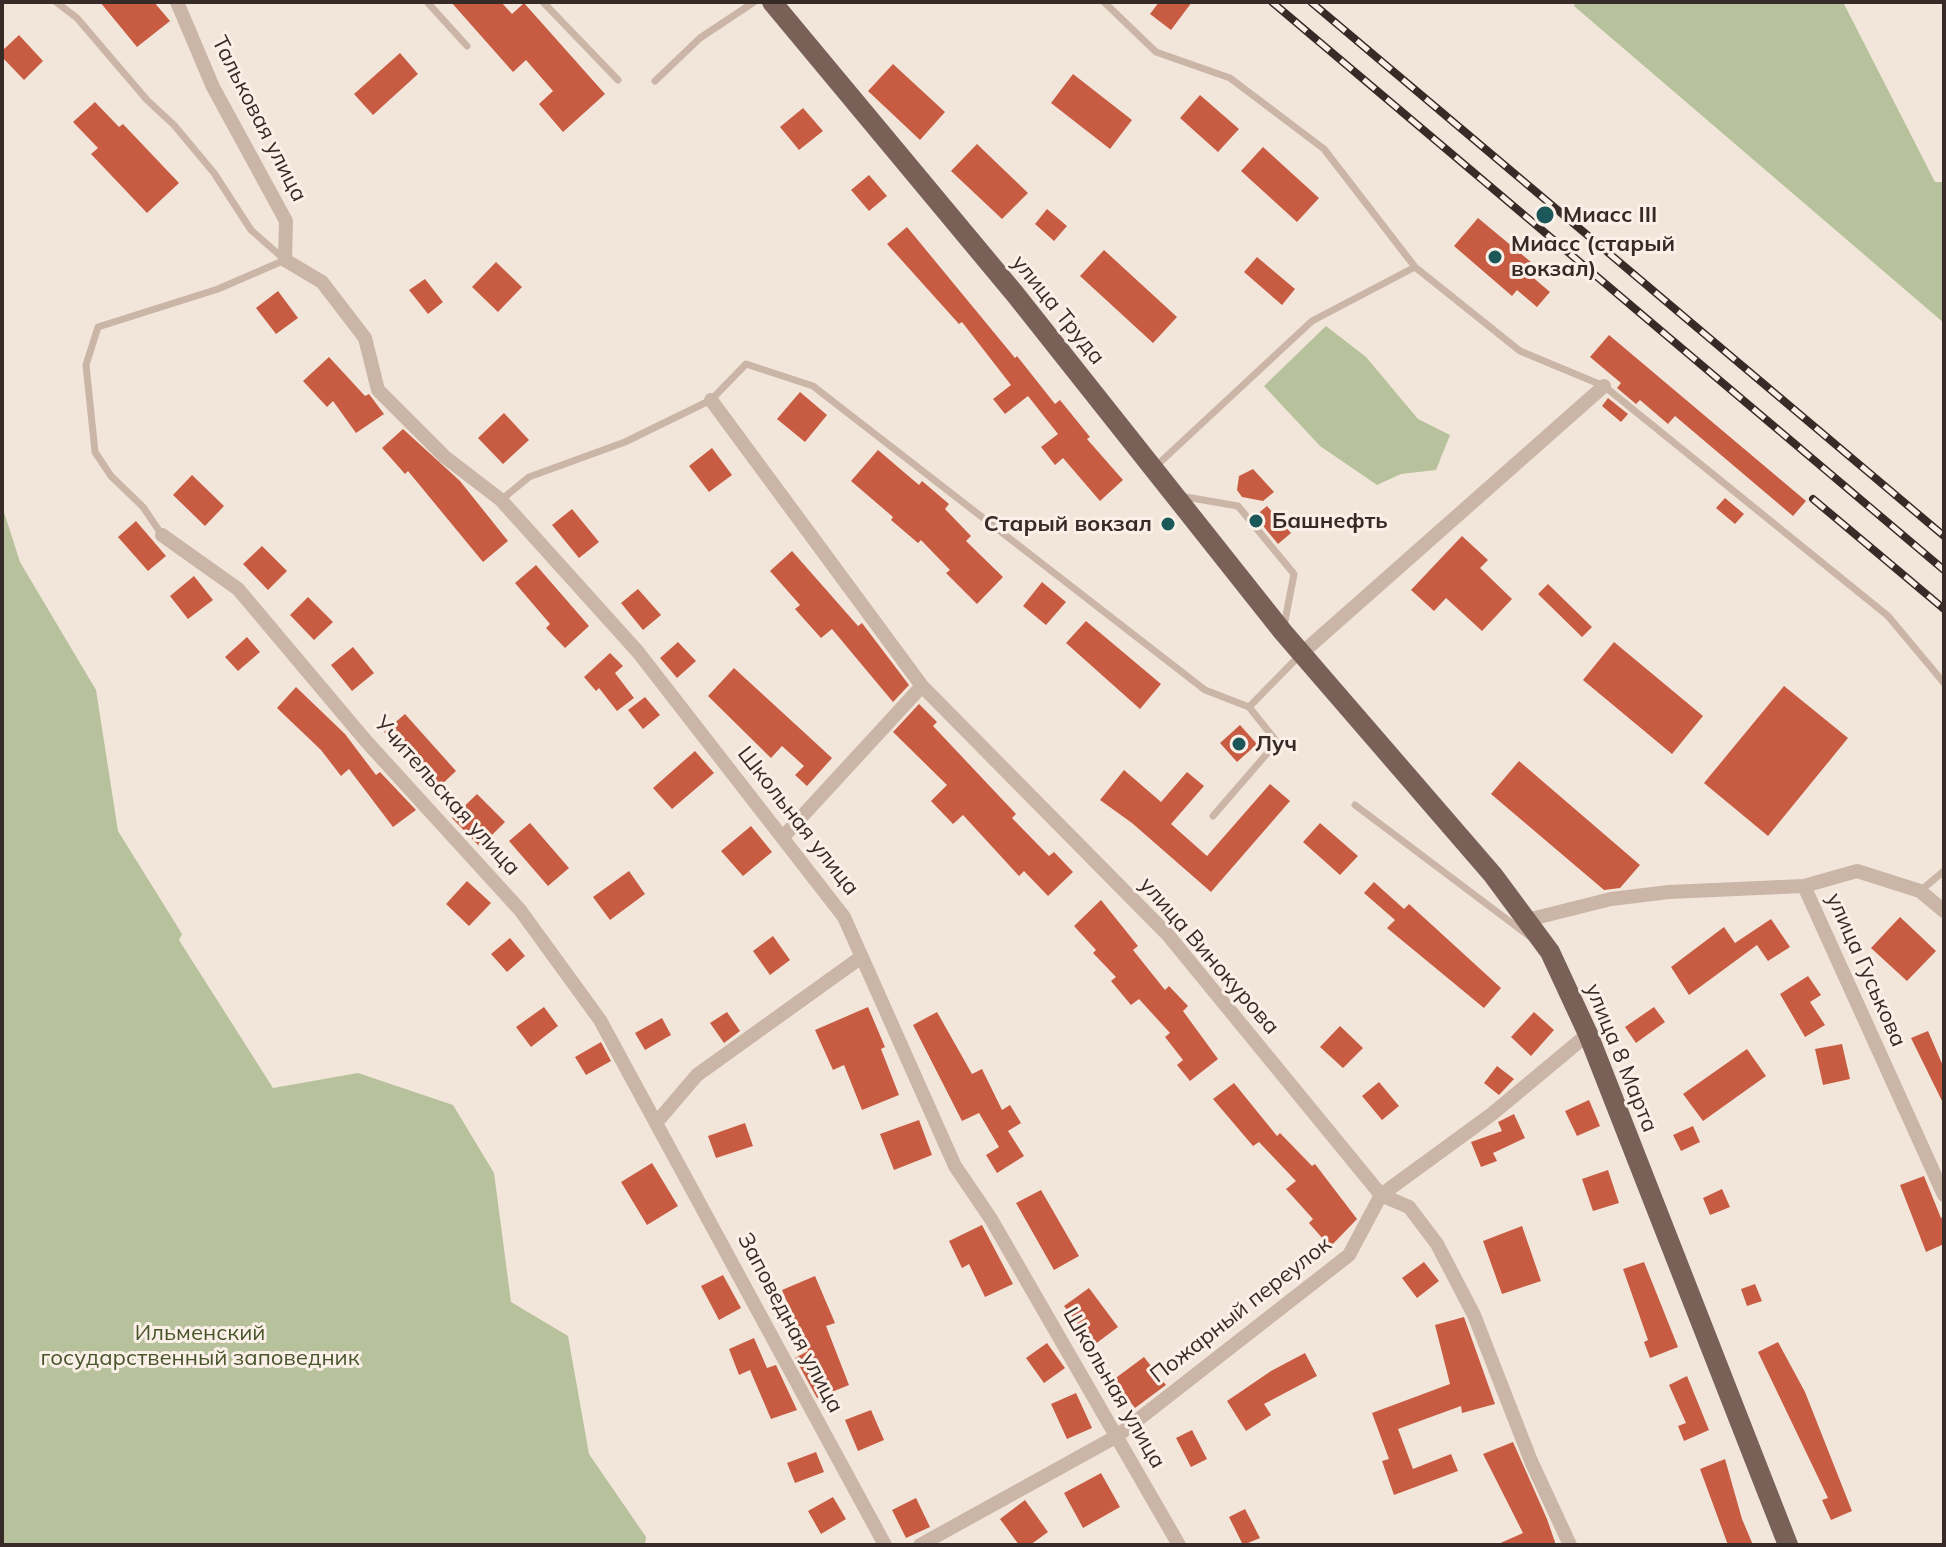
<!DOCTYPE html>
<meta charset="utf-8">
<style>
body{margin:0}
#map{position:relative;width:1946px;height:1547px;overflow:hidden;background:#f2e6db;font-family:Mulish,sans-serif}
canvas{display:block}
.frame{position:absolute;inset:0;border:4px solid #372b27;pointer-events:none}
</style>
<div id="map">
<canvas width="1946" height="1547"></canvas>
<div class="frame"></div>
</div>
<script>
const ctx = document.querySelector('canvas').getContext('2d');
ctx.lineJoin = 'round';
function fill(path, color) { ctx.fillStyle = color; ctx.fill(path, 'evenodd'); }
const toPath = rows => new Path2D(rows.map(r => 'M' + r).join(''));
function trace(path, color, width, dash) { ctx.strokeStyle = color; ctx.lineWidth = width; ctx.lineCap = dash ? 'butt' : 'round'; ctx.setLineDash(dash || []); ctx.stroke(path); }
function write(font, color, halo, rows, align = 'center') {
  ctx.font = font + ' Mulish,sans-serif'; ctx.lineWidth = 6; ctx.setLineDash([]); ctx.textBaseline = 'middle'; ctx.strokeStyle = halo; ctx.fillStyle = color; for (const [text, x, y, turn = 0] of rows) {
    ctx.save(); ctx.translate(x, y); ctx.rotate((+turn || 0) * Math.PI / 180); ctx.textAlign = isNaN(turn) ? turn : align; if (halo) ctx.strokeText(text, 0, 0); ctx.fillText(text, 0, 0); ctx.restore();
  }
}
const green = toPath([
 [1575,2,1843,2,1935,182,1944,182,1944,323,1574,6],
 [1326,326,1366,357,1418,419,1450,435,1436,470,1401,474,1377,485,1320,446,1264,386],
 [2,506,20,562,96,690,118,831,182,934,179,940,273,1088,358,1073,453,1105,494,1173,511,1302,568,1336,589,1454,646,1537,645,1545,2,1545]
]);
const building = toPath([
 [100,2,154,2,170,21,137,47],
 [451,2,501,2,512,14,524,3,605,94,563,132,539,104,553,91,526,60,513,72],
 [1159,2,1192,2,1171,30,1150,14],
 [19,35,43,61,24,80,2,57,2,51],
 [400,53,418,74,373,115,354,94],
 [893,64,945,112,920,140,868,91],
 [1073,74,1132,120,1110,149,1051,103],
 [1200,95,1239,129,1218,152,1180,118],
 [95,102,119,127,123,124,179,183,147,213,91,154,98,148,73,122],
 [803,108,823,131,799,150,780,127],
 [977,144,1028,193,1002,219,951,171],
 [1263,147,1319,198,1297,222,1241,171],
 [869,175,887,196,869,211,851,190],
 [1047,209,1067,226,1054,241,1035,224],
 [1478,218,1537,267,1530,275,1550,292,1537,307,1517,290,1512,296,1454,246],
 [907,227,1015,358,1017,356,1055,404,1060,400,1090,437,1087,439,1123,480,1100,501,1063,458,1055,465,1041,447,1058,434,1028,396,1005,414,993,399,1011,385,962,322,959,324,887,244],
 [1104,250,1177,317,1153,343,1080,276],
 [1257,257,1295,289,1282,305,1244,272],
 [496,262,522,287,498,312,472,287],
 [425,279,443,302,428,314,409,290],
 [278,291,298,318,276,334,256,308],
 [1609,335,1806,501,1793,516,1675,416,1668,424,1640,400,1636,404,1617,388,1621,383,1590,357],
 [329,357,365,396,369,394,384,414,356,433,333,401,327,407,303,381],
 [800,392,827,415,805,442,777,419],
 [1608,398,1628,414,1621,422,1602,406],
 [504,413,529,440,503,464,478,438],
 [403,429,460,481,508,541,483,562,408,471,405,474,382,448],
 [712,448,732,475,709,492,689,466],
 [878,450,919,485,922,481,949,504,945,509,971,536,966,541,1003,577,977,604,946,573,950,570,921,540,918,543,891,520,893,517,851,481],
 [1253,469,1274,492,1263,501,1242,497,1237,490,1239,476],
 [192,475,224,506,205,526,173,495],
 [1725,498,1744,514,1735,524,1716,508],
 [1267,506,1291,533,1278,544,1255,516],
 [572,509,599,542,579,558,552,525],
 [136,521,166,556,148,571,118,537],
 [1462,536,1488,560,1480,568,1512,599,1482,631,1446,598,1434,611,1411,590],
 [262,546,287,571,268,590,243,564],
 [792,551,858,626,862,623,909,685,893,702,832,629,821,638,795,609,800,605,770,571],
 [536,565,589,626,565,648,546,628,550,624,515,583],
 [194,576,213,600,188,619,170,596],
 [1042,582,1066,602,1046,625,1023,606],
 [1548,584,1592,627,1582,637,1538,594],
 [638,589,661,615,643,630,621,603],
 [308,597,333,622,314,640,290,615],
 [1086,621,1161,684,1140,709,1066,643],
 [247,637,260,652,238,671,225,657],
 [678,642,696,661,677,678,660,658],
 [1614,642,1703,716,1672,754,1583,680],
 [353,647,374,673,352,691,331,665],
 [610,653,623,666,615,673,634,698,617,711,599,688,596,691,584,677],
 [734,668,832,758,807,786,795,775,804,766,782,746,771,758,708,696],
 [1784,686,1848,738,1768,836,1704,783],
 [296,687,345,734,376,775,380,772,416,810,393,827,349,769,341,776,321,750,277,708],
 [645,697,660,715,643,729,628,710],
 [919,704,937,722,933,726,1016,814,1012,818,1049,856,1054,852,1073,872,1048,896,1024,871,1019,876,963,815,953,824,931,801,947,785,893,732],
 [405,714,456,771,440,786,384,732],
 [1240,725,1257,744,1237,762,1220,743],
 [695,751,714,773,672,809,653,788],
 [1519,761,1640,865,1620,888,1604,890,1491,794],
 [1124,770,1161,802,1187,772,1204,786,1171,824,1207,856,1270,784,1290,801,1211,892,1132,823,1100,800],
 [477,794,505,822,480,847,452,818],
 [530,823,569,868,548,886,509,841],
 [1320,823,1358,856,1340,875,1303,842],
 [751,826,772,852,743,876,721,851],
 [629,871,645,894,610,920,593,897],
 [467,881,491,903,469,926,446,904],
 [1374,882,1404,909,1409,904,1501,988,1484,1008,1387,928,1395,920,1364,893],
 [1101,900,1138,946,1133,950,1165,990,1169,986,1188,1006,1183,1011,1218,1059,1190,1081,1177,1065,1183,1060,1165,1037,1170,1033,1139,999,1131,1005,1111,981,1116,977,1093,953,1096,950,1074,926],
 [1900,917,1936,951,1907,981,1871,948],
 [1771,919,1790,947,1768,961,1757,945,1689,995,1671,967,1724,927,1735,943],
 [773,936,790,960,770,975,753,951],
 [510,938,525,956,507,972,491,954],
 [1808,976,1821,995,1810,1002,1825,1025,1805,1037,1780,994],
 [544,1007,558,1026,531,1047,516,1027],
 [868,1007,885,1047,881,1049,899,1095,862,1110,844,1065,833,1070,815,1030],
 [1654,1007,1665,1022,1636,1043,1625,1027],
 [727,1012,740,1031,724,1043,710,1023],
 [937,1012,972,1074,982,1069,1002,1110,1010,1105,1021,1123,1008,1131,1024,1156,997,1173,986,1155,999,1147,979,1113,962,1121,913,1025],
 [1534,1012,1554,1030,1531,1056,1511,1037],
 [662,1018,671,1035,645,1050,635,1033],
 [1340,1026,1363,1048,1343,1068,1320,1047],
 [1928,1031,1944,1068,1944,1105,1911,1038],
 [601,1042,611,1061,586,1075,575,1057],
 [1842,1044,1850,1079,1823,1085,1815,1049],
 [1747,1049,1766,1076,1703,1121,1683,1094],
 [1497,1066,1514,1079,1499,1095,1484,1083],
 [1379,1082,1399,1106,1382,1120,1362,1096],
 [1234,1083,1277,1136,1280,1133,1312,1166,1315,1164,1357,1219,1330,1247,1309,1223,1313,1219,1286,1189,1296,1181,1259,1142,1253,1146,1213,1099],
 [1589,1100,1600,1126,1577,1136,1565,1111],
 [1514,1114,1525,1138,1493,1153,1497,1161,1481,1167,1471,1142,1502,1131,1498,1122],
 [919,1120,932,1155,894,1170,880,1134],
 [745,1123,753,1146,716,1158,708,1136],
 [1693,1126,1700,1142,1681,1151,1673,1135],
 [652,1163,678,1206,647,1225,621,1182],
 [1608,1170,1619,1203,1593,1211,1582,1179],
 [1924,1176,1941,1218,1944,1216,1944,1244,1926,1252,1900,1185],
 [1722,1189,1730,1207,1710,1215,1703,1198],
 [1041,1190,1079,1256,1054,1270,1016,1203],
 [982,1225,1013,1284,985,1297,969,1264,962,1268,949,1241],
 [1522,1226,1541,1281,1502,1294,1483,1241],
 [1424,1262,1439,1281,1417,1298,1402,1278],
 [1644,1262,1678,1347,1650,1358,1644,1342,1648,1340,1623,1269],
 [723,1275,741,1308,719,1320,701,1286],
 [815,1276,835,1323,826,1326,849,1385,817,1398,795,1358,808,1351,782,1290],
 [1755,1284,1762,1301,1747,1306,1741,1289],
 [1089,1288,1118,1327,1094,1345,1064,1306],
 [1464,1317,1495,1404,1462,1413,1461,1406,1398,1429,1413,1469,1451,1454,1458,1471,1394,1495,1382,1461,1389,1459,1372,1413,1450,1384,1435,1325],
 [754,1338,767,1368,776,1365,797,1410,771,1419,750,1370,739,1375,729,1349],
 [1778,1342,1805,1392,1852,1511,1831,1520,1822,1500,1828,1498,1758,1352],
 [1047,1343,1065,1368,1044,1383,1026,1358],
 [1305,1353,1317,1376,1264,1404,1271,1415,1246,1431,1227,1401,1271,1371],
 [1144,1357,1166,1385,1135,1408,1113,1380],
 [1687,1376,1709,1430,1684,1441,1678,1426,1686,1423,1669,1385],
 [1076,1393,1092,1428,1067,1439,1051,1404],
 [871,1410,884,1440,858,1451,845,1420],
 [1192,1430,1207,1459,1191,1467,1176,1438],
 [1513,1442,1547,1519,1556,1545,1496,1545,1523,1533,1483,1454],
 [816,1452,824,1472,795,1483,787,1463],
 [1725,1459,1742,1519,1753,1545,1728,1545,1700,1469],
 [1101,1473,1120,1507,1083,1528,1064,1493],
 [833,1497,846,1519,821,1534,808,1511],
 [916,1498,930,1527,906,1538,892,1510],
 [1025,1500,1048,1532,1030,1545,1019,1545,1000,1519],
 [1245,1509,1260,1538,1243,1545,1229,1517]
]);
const lane = toPath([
 [56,2,77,18,147,100,174,125,214,173,251,230,285,260,218,289,98,327,86,365,95,452,111,476,143,507,162,535],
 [427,2,467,46],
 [543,2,618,80],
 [1104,2,1156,52,1230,78,1324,149,1415,267,1520,351,1604,386,1888,616,1944,683],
 [655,81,700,38,754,2],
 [1155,467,1312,321,1415,267],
 [1180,496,1238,506,1294,574,1284,626],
 [501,500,529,477,625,442,711,400,746,364,813,386,1205,690,1249,707,1300,655],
 [1355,805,1529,936],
 [1213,816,1277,742,1249,707],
 [1920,891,1944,871]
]);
const street = toPath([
 [177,2,213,87,286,221,285,260,322,282,365,338,378,390,445,457,501,500,638,652,844,917,955,1166,991,1219,1179,1545],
 [711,400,922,686,1168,935,1381,1195,1409,1207,1437,1244,1474,1315,1531,1461,1570,1545],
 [162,535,238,589,366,741,520,910,600,1020,885,1545],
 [1302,653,1604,386],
 [783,837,922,686],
 [1804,886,1857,871,1920,891,1944,911],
 [1527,920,1611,899,1669,892,1804,886,1944,1195],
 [656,1123,697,1075,860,958],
 [920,1545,1117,1436,1349,1255,1381,1195,1492,1114,1588,1034]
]);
const primary = toPath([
 [772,2,1015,294,1283,632,1493,875,1550,952,1588,1034,1788,1545]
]);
const rail = toPath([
 [1272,2,1944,570],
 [1311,2,1944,536],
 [1813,499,1944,609]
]);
const markers = [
 [1545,215,10,"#1c5859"],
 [1495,257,8,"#1c5859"],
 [1256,521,8,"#1c5859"],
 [1168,524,8,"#1c5859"],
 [1239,744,8,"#1c5859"]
];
const streetNames = [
 ["Тальковая улица",259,119,63],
 ["улица Труда",1058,310,51],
 ["Учительская улица",447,796,48],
 ["Школьная улица",798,821,52],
 ["улица Винокурова",1209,956,49],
 ["улица Гуськова",1866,970,66],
 ["улица 8 Марта",1621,1058,68],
 ["Пожарный переулок",1241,1310,-38],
 ["Заповедная улица",790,1323,62],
 ["Школьная улица",1114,1388,60]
];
const poiNames = [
 ["Миасс III",1563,215],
 ["Миасс (старый",1511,244],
 ["вокзал)",1511,269],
 ["Башнефть",1272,521],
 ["Старый вокзал",1152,524,"right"],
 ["Луч",1255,744]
];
const parkNames = [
 ["Ильменский",200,1333],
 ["государственный заповедник",200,1358]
];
fill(green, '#b7c19b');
fill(building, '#c85c43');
trace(lane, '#cab5a7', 7);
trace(street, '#cab5a7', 14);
trace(primary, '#796158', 20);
trace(rail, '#372b27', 8);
trace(rail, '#faf0e7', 5, [15]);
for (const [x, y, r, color] of markers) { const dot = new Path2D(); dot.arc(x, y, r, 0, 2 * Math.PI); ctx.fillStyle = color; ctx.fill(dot); trace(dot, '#faf0e7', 3); }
write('22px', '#372b27', '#faf0e7', streetNames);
write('bold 22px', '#372b27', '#faf0e7', poiNames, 'left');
write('22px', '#48552b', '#faf0e7', parkNames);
</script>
